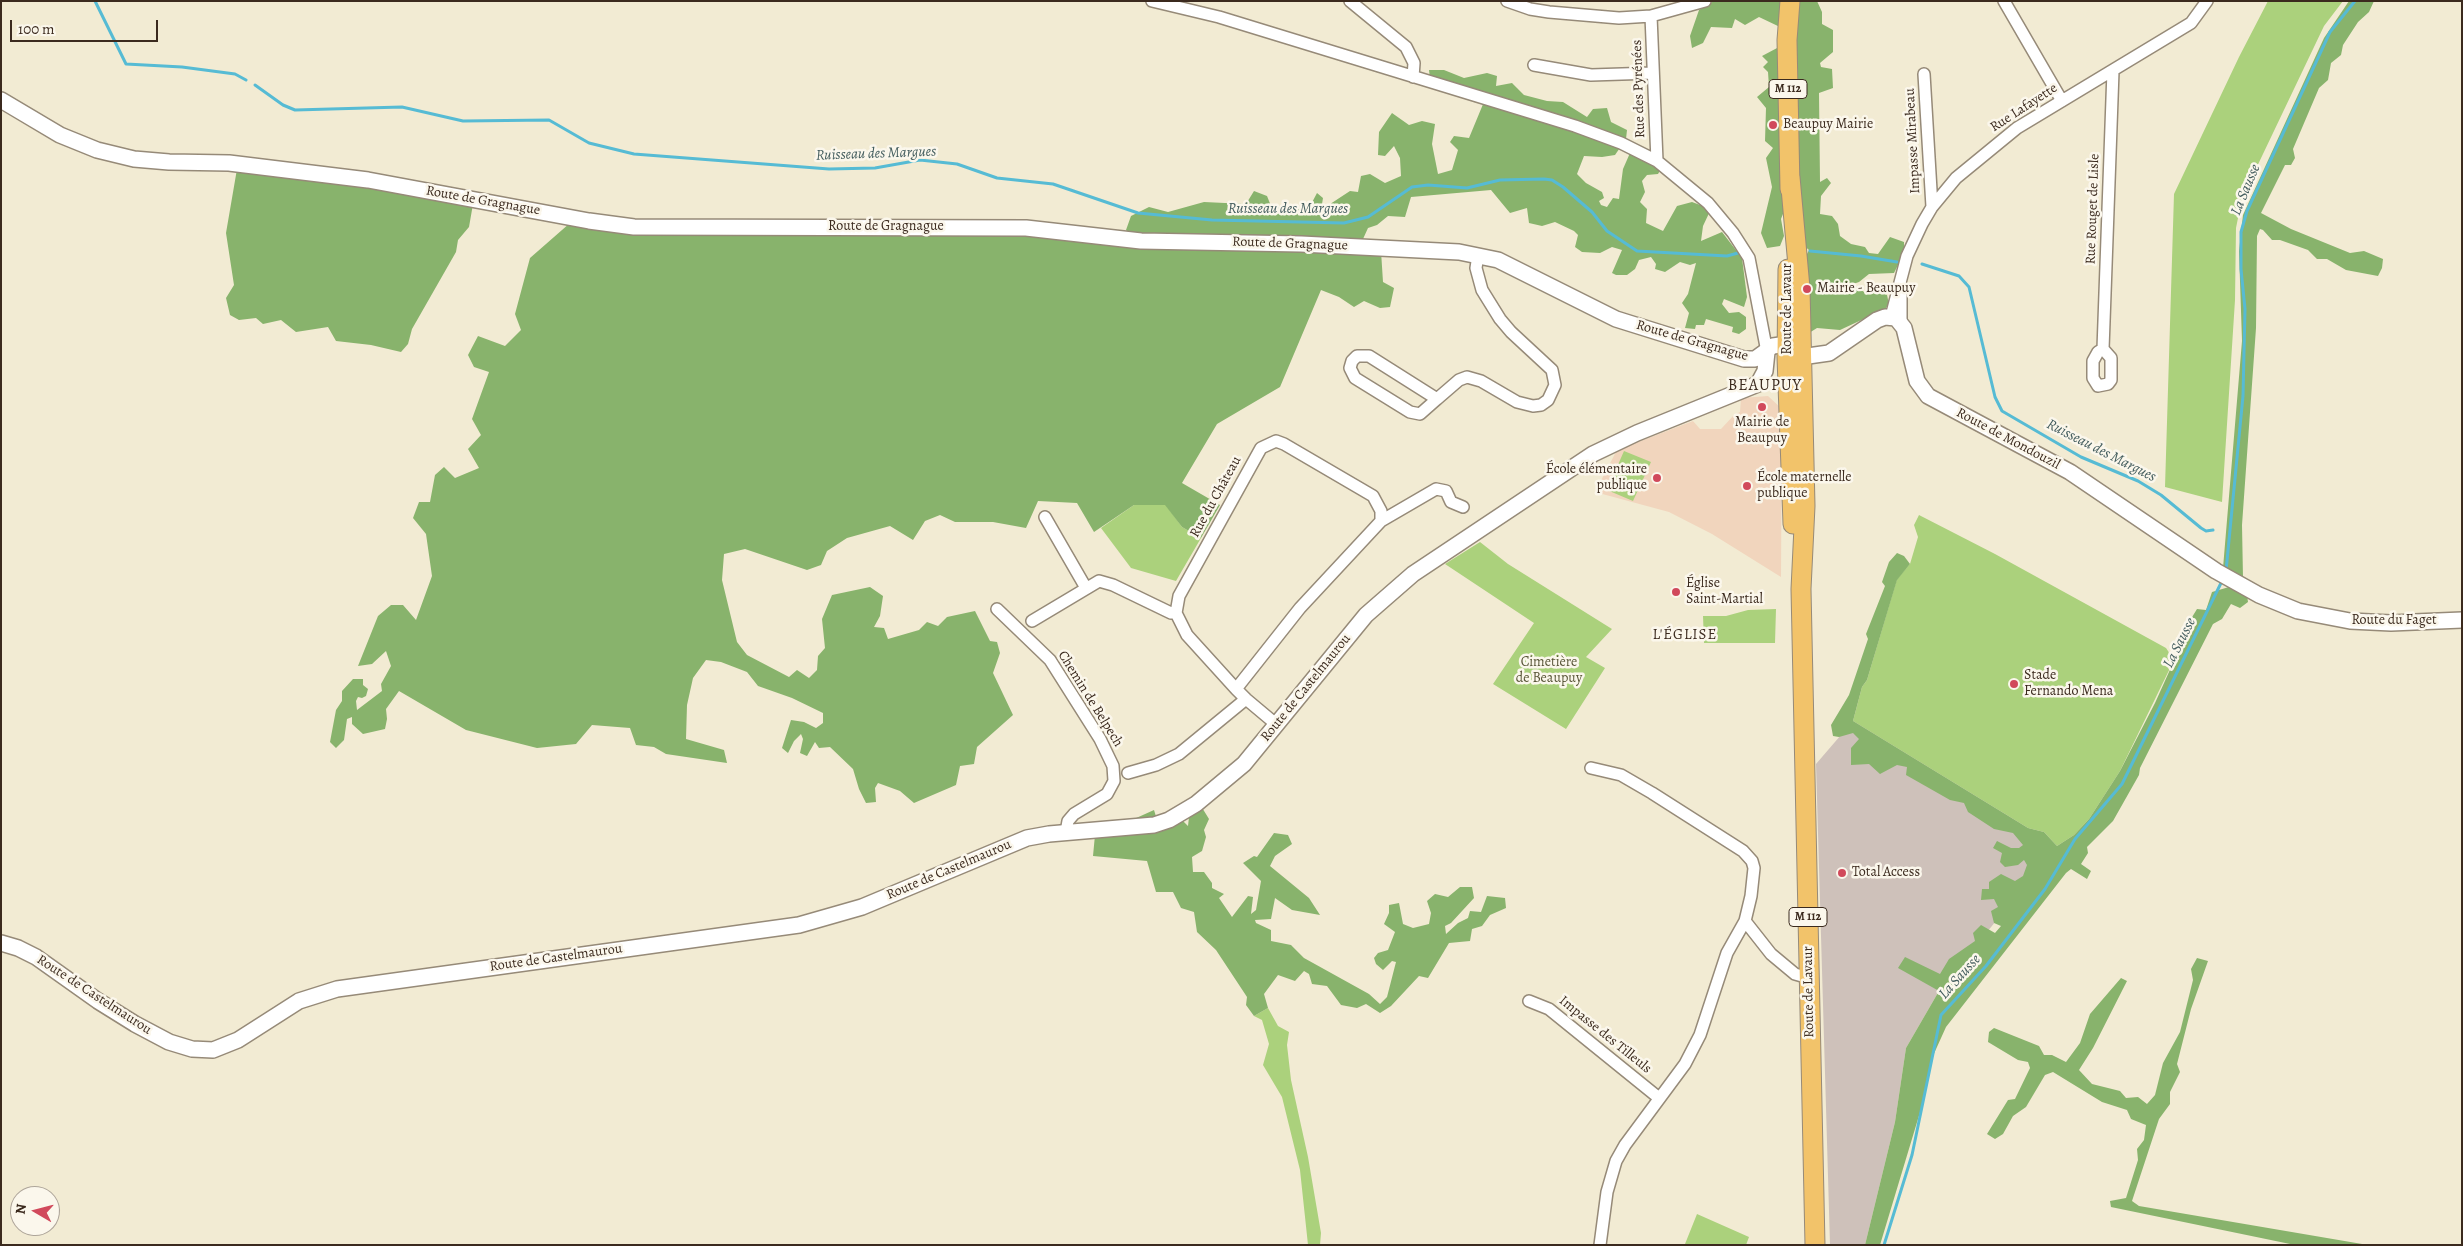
<!DOCTYPE html>
<meta charset="utf-8">
<style>
body{margin:0}
#map{position:relative;width:2463px;height:1246px;overflow:hidden;background:#f2ebd3;font-family:Alegreya,serif}
canvas{display:block}
.frame{position:absolute;inset:0;border:2px solid #3b2a1e;pointer-events:none}
.north{position:absolute;left:10px;top:1186px;width:50px;height:50px;box-sizing:border-box;background:#fbf7ec;border:1px solid #aea59a;border-radius:50%;rotate:278deg;font-size:14px;font-weight:700;line-height:20px;text-align:center;color:#3b2a1e}
.north::after{content:'';display:block;margin:auto;width:18px;height:22px;background:#d1495b;clip-path:polygon(50% 0,100% 100%,50% 72%,0 100%)}
.scale{position:absolute;left:10px;top:20px;width:148px;height:22px;box-sizing:border-box;border:2px solid #3b2a1e;border-top:0;padding-left:6px;font-size:15px;line-height:18px;white-space:nowrap;color:#3b2a1e;-webkit-text-stroke:4px #fbf7ec;paint-order:stroke}
</style>
<div id="map">
<canvas width="2463" height="1246"></canvas>
<div class="frame"></div>
<div class="north">N</div>
<div class="scale">100 m</div>
</div>
<script>
const ctx = document.querySelector('canvas').getContext('2d');
ctx.lineJoin = 'round';
function fill(path, color) { ctx.fillStyle = color; ctx.fill(path, 'evenodd'); }
const toPath = rows => new Path2D(rows.map(r => 'M' + r).join(''));
function trace(path, color, width, dash) { ctx.strokeStyle = color; ctx.lineWidth = width; ctx.lineCap = dash ? 'butt' : 'round'; ctx.setLineDash(dash || []); ctx.stroke(path); }
function write(font, color, halo, rows, align = 'center') {
  ctx.font = font + ' Alegreya,serif'; ctx.lineWidth = 5; ctx.setLineDash([]); ctx.textBaseline = 'middle'; ctx.strokeStyle = halo; ctx.fillStyle = color; for (const [text, x, y, turn = 0] of rows) {
    ctx.save(); ctx.translate(x, y); ctx.rotate((+turn || 0) * Math.PI / 180); ctx.textAlign = isNaN(turn) ? turn : align; if (halo) ctx.strokeText(text, 0, 0); ctx.fillText(text, 0, 0); ctx.restore();
  }
}
const built = toPath([
 [1768,396,1782,409,1781,577,1712,534,1669,512,1595,492,1617,450,1693,421,1700,429,1721,429,1734,415,1740,412,1741,398]
]);
const industrial = toPath([
 [1853,721,2057,846,1939,991,1906,1048,1895,1122,1865,1245,1830,1245,1816,764]
]);
const green = toPath([
 [2268,1,2343,1,2324,26,2242,198,2236,228,2235,300,2222,502,2165,487,2174,194,2239,57],
 [1624,451,1651,462,1633,501,1607,490],
 [1134,505,1166,505,1182,527,1201,538,1176,581,1131,568,1101,528],
 [1919,515,1995,554,2166,648,2174,660,2120,771,2089,819,2074,835,2057,846,2044,832,2028,828,1853,721,1862,687,1867,680,1897,579,1910,564,1918,537,1914,525],
 [1480,542,1508,564,1612,629,1586,657,1605,668,1566,729,1493,684,1534,623,1445,564],
 [1776,609,1775,643,1704,643,1703,616,1726,616,1748,610],
 [1268,1008,1278,1026,1289,1032,1287,1045,1291,1080,1308,1157,1321,1233,1320,1245,1308,1245,1300,1170,1282,1097,1263,1065,1269,1044,1262,1020,1254,1016],
 [1697,1214,1749,1237,1746,1245,1685,1244]
]);
const forest = toPath([
 [1714,1,1817,1,1822,12,1822,24,1833,30,1833,52,1820,63,1821,67,1832,69,1833,88,1819,93,1820,182,1827,178,1831,183,1821,196,1820,214,1832,216,1838,224,1840,236,1851,244,1865,247,1869,253,1878,254,1890,237,1904,242,1904,253,1894,273,1869,274,1859,282,1853,284,1864,292,1878,291,1887,295,1889,304,1885,309,1840,330,1817,328,1809,333,1803,262,1809,250,1801,243,1800,224,1803,210,1797,194,1786,206,1781,219,1784,236,1780,246,1767,248,1761,233,1772,187,1766,158,1773,148,1765,141,1766,108,1757,97,1769,87,1768,72,1763,67,1768,62,1762,56,1779,47,1780,27,1759,17,1745,25,1735,19,1732,28,1711,27,1703,43,1692,48,1690,36,1699,10],
 [2349,1,2374,1,2369,12,2358,22,2343,45,2341,55,2331,63,2328,80,2319,88,2293,149,2295,158,2291,165,2285,165,2261,213,2291,229,2350,253,2364,251,2383,259,2382,268,2378,276,2346,270,2327,259,2317,259,2308,250,2280,240,2272,240,2263,230,2260,229,2257,236,2256,328,2242,525,2243,578,2223,568,2242,341,2239,251,2243,215,2324,38],
 [1429,70,1444,70,1464,78,1487,73,1497,76,1496,86,1512,83,1524,95,1547,101,1563,102,1587,117,1593,109,1607,108,1611,122,1627,130,1626,139,1615,155,1602,157,1584,156,1577,174,1586,183,1602,192,1604,198,1599,201,1601,205,1607,207,1613,198,1619,199,1623,169,1630,153,1662,167,1658,174,1647,175,1642,181,1645,192,1640,202,1647,209,1646,223,1663,231,1677,206,1692,202,1711,209,1703,226,1701,241,1722,232,1742,258,1747,297,1744,307,1724,299,1722,304,1729,313,1739,312,1746,317,1746,329,1739,334,1732,332,1733,327,1706,319,1704,325,1696,325,1695,329,1685,328,1689,313,1682,303,1688,294,1696,263,1690,265,1680,262,1665,272,1655,269,1656,264,1651,257,1639,260,1635,269,1627,275,1616,275,1612,273,1622,250,1612,247,1600,253,1582,252,1575,247,1578,235,1574,231,1555,222,1542,226,1529,223,1527,208,1510,213,1491,190,1411,197,1405,217,1388,216,1377,225,1368,228,1363,239,1266,235,1132,238,1126,230,1131,216,1149,207,1168,212,1204,202,1246,204,1254,191,1267,196,1271,206,1308,210,1317,193,1323,198,1321,210,1350,191,1358,192,1361,176,1370,174,1385,183,1401,176,1400,158,1394,146,1385,156,1378,155,1379,132,1392,113,1409,125,1422,121,1435,124,1432,144,1438,174,1452,170,1458,150,1450,142,1454,136,1469,138,1486,97,1430,79],
 [237,169,345,181,473,204,469,227,458,240,456,252,412,329,408,344,401,352,371,345,336,341,328,327,296,332,281,320,263,324,256,318,239,320,230,315,226,298,234,285,226,233],
 [570,223,730,235,806,233,1020,234,1150,249,1178,247,1381,251,1383,282,1394,288,1390,307,1380,308,1364,301,1354,307,1339,297,1321,290,1280,387,1217,424,1182,483,1220,505,1201,538,1182,527,1165,505,1134,505,1094,532,1077,503,1038,501,1026,528,993,522,955,522,940,515,925,521,913,540,890,526,847,538,827,551,821,565,807,570,745,549,724,554,722,580,737,642,747,655,789,677,797,670,809,678,817,670,818,656,825,648,822,619,832,595,870,587,883,596,880,616,874,627,884,628,888,639,919,630,927,622,938,626,947,617,975,611,990,641,997,642,1000,653,993,673,1013,715,977,747,974,764,960,766,956,785,914,803,900,791,878,783,875,788,876,802,866,803,859,789,853,769,830,747,819,748,815,742,807,756,800,753,803,739,801,734,794,741,788,753,782,748,791,720,804,722,816,728,823,723,823,713,792,698,758,686,747,672,721,662,706,660,693,678,687,705,686,739,724,750,727,763,666,754,654,747,636,745,630,728,592,725,576,744,537,748,466,730,399,691,386,709,387,719,385,729,363,734,352,724,352,717,347,719,344,740,336,748,330,742,336,710,342,701,342,691,353,679,363,679,363,685,368,689,366,696,362,698,358,697,356,701,357,710,382,691,381,684,391,666,386,651,372,664,358,666,378,616,391,605,403,605,416,620,432,576,426,534,413,518,419,502,430,502,435,475,444,467,455,478,479,468,468,449,481,435,472,419,489,372,474,367,468,355,478,336,505,346,521,330,515,314,530,258],
 [1897,553,1904,556,1910,564,1897,580,1867,680,1862,687,1853,721,2028,828,2044,832,2057,846,2074,835,2089,819,2120,771,2155,703,2187,632,2186,627,2197,609,2206,610,2212,592,2229,587,2247,595,2248,602,2240,608,2231,604,2222,619,2213,624,2140,768,2139,775,2113,821,2087,847,2088,853,2081,864,2091,871,2087,879,2071,869,2066,873,1946,1027,1932,1058,1921,1109,1880,1245,1865,1245,1895,1122,1906,1048,1939,991,1898,968,1905,957,1940,974,1949,959,1975,941,1973,933,1981,925,1995,933,2001,926,1994,923,1991,911,1998,907,1994,899,1981,900,1982,889,1989,889,1989,882,2001,874,2015,881,2023,876,2027,865,2024,860,2018,865,2005,867,2000,862,2002,853,1993,848,1997,841,2011,848,2019,848,2023,845,2013,833,1994,829,1968,812,1964,803,1950,800,1906,775,1907,767,1897,765,1880,774,1869,764,1851,765,1851,748,1859,739,1853,733,1839,737,1833,736,1831,725,1849,695,1868,639,1866,634,1885,586,1882,582,1889,562],
 [1201,806,1209,819,1204,830,1206,837,1202,851,1192,857,1193,872,1204,872,1212,883,1212,888,1224,894,1219,898,1232,917,1248,896,1253,897,1251,914,1256,910,1261,881,1243,863,1254,856,1257,857,1274,833,1288,835,1292,844,1275,856,1270,866,1309,898,1320,915,1292,910,1275,898,1271,919,1255,920,1256,923,1271,930,1271,941,1291,945,1304,958,1369,994,1380,1004,1387,997,1396,962,1392,961,1383,970,1376,964,1374,958,1378,953,1388,950,1395,932,1384,924,1389,913,1389,905,1399,903,1403,924,1413,928,1429,924,1431,913,1427,901,1435,894,1448,897,1460,887,1472,887,1474,898,1451,923,1445,926,1446,934,1458,923,1468,918,1470,911,1481,912,1487,896,1505,898,1506,908,1490,915,1482,926,1472,929,1470,941,1449,943,1428,978,1419,976,1391,1006,1380,1013,1366,1004,1357,1008,1341,1005,1327,986,1312,984,1309,974,1304,971,1295,981,1278,975,1264,994,1268,1008,1254,1016,1246,1005,1247,997,1216,950,1197,932,1194,912,1181,908,1173,892,1156,892,1147,861,1093,856,1095,835,1137,835,1134,819,1154,810,1159,826,1181,819,1188,826,1189,817],
 [2197,958,2208,961,2191,1009,2177,1064,2180,1072,2170,1092,2170,1104,2159,1119,2132,1201,2139,1206,2368,1245,2295,1245,2111,1207,2110,1201,2126,1198,2138,1160,2137,1149,2144,1140,2146,1125,2131,1119,2127,1110,2102,1102,2053,1072,2045,1075,2026,1107,2013,1116,2003,1134,1995,1139,1987,1134,2008,1100,2015,1099,2030,1068,2028,1062,2018,1060,1988,1042,1989,1032,1994,1028,2039,1046,2044,1055,2052,1055,2066,1062,2080,1043,2090,1014,2121,978,2127,981,2093,1048,2079,1070,2092,1084,2120,1091,2126,1098,2138,1097,2147,1104,2155,1095,2163,1063,2180,1032,2193,980,2191,969]
]);
const stream = toPath([
 [95,1,126,64,182,67,235,74,246,80],
 [255,85,283,105,295,110,402,107,463,121,549,120,589,143,634,154,829,169,875,168,920,160,957,164,997,178,1053,184,1138,213,1212,220,1344,223,1368,217,1412,187,1428,185,1467,188,1500,180,1544,179,1552,180,1563,187,1592,212,1607,231,1637,251,1727,256,1738,253],
 [1810,251,1861,256,1897,262],
 [1922,264,1959,276,1969,287,1995,397,2002,411,2081,457,2138,481,2161,495,2201,528,2206,531,2213,530],
 [2226,571,2243,396,2245,309,2241,269,2241,232,2247,211,2330,32,2355,1],
 [1884,1245,1912,1155,1941,1015,1986,966,2045,889,2075,839,2122,784,2223,579]
]);
const minor = toPath([
 [1152,1,1219,17,1575,126,1621,143,1657,161,1708,203,1733,233,1749,258,1767,352],
 [1350,1,1406,47,1414,63,1413,77],
 [1507,1,1530,9,1549,12,1619,18,1651,16,1705,1],
 [2004,1,2062,101],
 [1651,16,1657,161],
 [1534,65,1591,75,1653,73],
 [1924,74,1932,207],
 [1901,285,1901,321],
 [1891,317,1907,256,1922,224,1932,207,1956,178,2017,128,2191,23,2207,1],
 [2103,349,2113,71],
 [2103,349,2111,358,2111,380,2108,384,2098,386,2093,378,2093,361,2098,352,2103,349],
 [1437,399,1420,414,1410,412,1355,378,1350,368,1352,361,1357,356,1369,356,1437,399,1459,380,1467,377,1481,381,1517,402,1533,406,1541,405,1548,400,1555,385,1552,370,1511,332,1500,319,1482,290,1476,268,1478,255],
 [1045,517,1086,588],
 [1381,521,1436,489,1446,491,1451,502,1463,507],
 [997,609,1050,660,1100,739,1113,766,1114,781,1107,794,1074,814,1068,821,1066,832],
 [1032,621,1099,581,1113,585,1171,613,1176,613],
 [1236,689,1300,608,1381,521,1381,511,1373,496,1284,444,1276,441,1261,448,1179,596,1176,613,1187,635,1236,689,1246,699,1277,725],
 [1591,768,1621,775,1652,793,1743,851,1752,861,1754,868,1751,896,1745,921,1727,953,1700,1035,1685,1064,1625,1145,1616,1161,1607,1192,1600,1245],
 [1128,773,1156,765,1179,754,1246,699],
 [1745,921,1771,954,1795,974,1809,978],
 [1529,1001,1549,1009,1659,1098]
]);
const tertiary = toPath([
 [1,100,60,135,97,150,134,159,169,162,229,163,368,180,589,221,634,227,1026,228,1141,241,1301,244,1459,252,1498,260,1616,319,1744,359,1755,359,1773,346,1787,344],
 [1801,357,1829,353,1877,320,1885,317,1896,318,1904,328,1917,381,1928,396,2070,472,2216,571,2259,595,2298,611,2350,621,2391,623,2462,620],
 [1,943,18,948,36,957,98,1001,135,1024,169,1042,192,1049,213,1050,238,1040,299,1001,337,989,799,925,862,907,1027,838,1049,834,1154,825,1169,820,1196,804,1244,764,1366,615,1413,574,1593,454,1637,433,1758,384,1765,371,1767,352]
]);
const primary = toPath([
 [1790,177,1800,288,1805,506,1801,589,1815,1245],
 [1790,189,1787,40,1790,1],
 [1788,269,1787,357,1793,524]
]);
const markers = [
 [1773,125,5,"#d1495b"],
 [1807,289,5,"#d1495b"],
 [1762,407,5,"#d1495b"],
 [1657,478,5,"#d1495b"],
 [1747,486,5,"#d1495b"],
 [1676,592,5,"#d1495b"],
 [2014,684,5,"#d1495b"],
 [1842,873,5,"#d1495b"]
];
const shields = [
 [1788,89,38],
 [1808,917,38]
];
const shieldNames = [
 ["M 112",1788,89],
 ["M 112",1808,917]
];
const streetNames = [
 ["Rue des Pyrénées",1639,89,-92],
 ["Rue Lafayette",2024,108,-33],
 ["Impasse Mirabeau",1913,141,-93],
 ["Route de Gragnague",483,201,10],
 ["Rue Rouget de Lisle",2093,209,-88],
 ["Route de Gragnague",886,227],
 ["Route de Gragnague",1290,244,2],
 ["Route de Lavaur",1788,309,-90],
 ["Route de Gragnague",1692,341,16],
 ["Route de Mondouzil",2008,439,28],
 ["Rue du Château",1216,497,-61],
 ["Route du Faget",2394,621],
 ["Route de Castelmaurou",1306,688,-51],
 ["Chemin de Belpech",1090,699,58],
 ["Route de Castelmaurou",949,870,-23],
 ["Route de Castelmaurou",556,958,-8],
 ["Route de Lavaur",1809,992,-91],
 ["Route de Castelmaurou",94,995,33],
 ["Impasse des Tilleuls",1605,1035,39]
];
const poiNames = [
 ["Beaupuy Mairie",1783,125],
 ["Mairie - Beaupuy",1817,289],
 ["Mairie de",1762,423,"center"],
 ["Beaupuy",1762,439,"center"],
 ["École élémentaire",1647,470,"right"],
 ["publique",1647,486,"right"],
 ["École maternelle",1757,478],
 ["publique",1757,494],
 ["Église",1686,584],
 ["Saint-Martial",1686,600],
 ["Stade",2024,676],
 ["Fernando Mena",2024,692],
 ["Total Access",1852,873]
];
const parkNames = [
 ["Cimetière",1549,663],
 ["de Beaupuy",1549,679]
];
const waterNames = [
 ["Ruisseau des Margues",876,154,-2],
 ["La Sausse",2246,190,-67],
 ["Ruisseau des Margues",1288,209],
 ["Ruisseau des Margues",2101,451,27],
 ["La Sausse",2180,643,-63],
 ["La Sausse",1960,977,-48]
];
const neighbourhoodNames = [
 ["L'ÉGLISE",1685,635]
];
const quarterNames = [
 ["BEAUPUY",1765,386]
];
fill(built, '#f1d5bd');
fill(industrial, '#cec1ba');
fill(green, '#abd17c');
fill(forest, '#88b36c');
trace(stream, '#56bbd4', 3);
trace(minor, '#968a78', 14);
trace(tertiary, '#968a78', 18);
trace(primary, '#968a78', 21);
trace(minor, '#fff', 11);
trace(tertiary, '#fff', 15);
trace(primary, '#f2c36a', 19);
for (const [x, y, r, color] of markers) { const dot = new Path2D(); dot.arc(x, y, r, 0, 2 * Math.PI); ctx.fillStyle = color; ctx.fill(dot); trace(dot, '#fbf7ec', 2); }
for (const [x, y, w] of shields) { const box = new Path2D(); box.roundRect(x - w / 2, y - 9.5, w, 19, 4); ctx.fillStyle = '#fbf7ec'; ctx.fill(box); trace(box, '#3b2a1e', 1); }
write('bold 12px', '#3b2a1e', null, shieldNames);
write('14px', '#3b2a1e', '#fbf7ec', streetNames);
write('14px', '#3b2a1e', '#fbf7ec', poiNames, 'left');
write('14px', '#575436', '#fbf7ec', parkNames);
write('italic 15px', '#445d5e', '#fbf7ec', waterNames);
ctx.letterSpacing = '1px';
write('15px', '#3b2a1e', '#fbf7ec', neighbourhoodNames);
ctx.letterSpacing = '0px';
ctx.letterSpacing = '1px';
write('16px', '#3b2a1e', '#fbf7ec', quarterNames);
ctx.letterSpacing = '0px';
</script>
